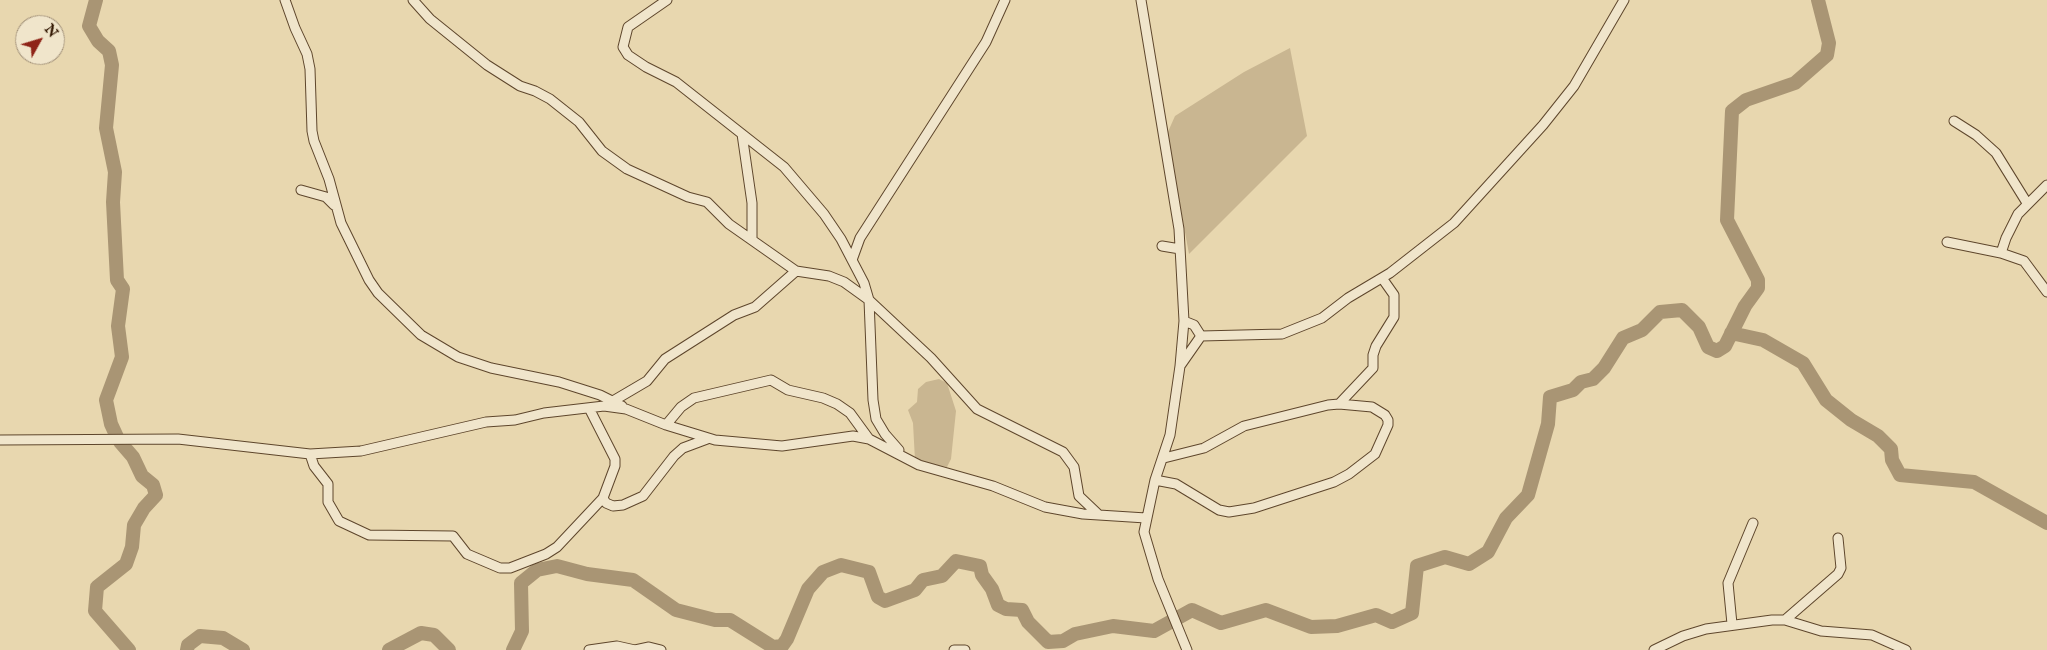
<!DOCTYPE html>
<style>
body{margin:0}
#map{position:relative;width:2047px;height:650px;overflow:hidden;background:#e8d7af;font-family:"IM FELL English",serif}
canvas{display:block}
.north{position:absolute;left:15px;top:15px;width:50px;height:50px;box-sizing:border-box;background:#f0e5cb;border:1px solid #a3927a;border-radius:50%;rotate:51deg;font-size:14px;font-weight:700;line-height:20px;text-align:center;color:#301500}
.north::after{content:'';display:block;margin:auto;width:18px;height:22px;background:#8f2418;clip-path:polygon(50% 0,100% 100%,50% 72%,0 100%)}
</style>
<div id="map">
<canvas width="2047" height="650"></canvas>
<div class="north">N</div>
</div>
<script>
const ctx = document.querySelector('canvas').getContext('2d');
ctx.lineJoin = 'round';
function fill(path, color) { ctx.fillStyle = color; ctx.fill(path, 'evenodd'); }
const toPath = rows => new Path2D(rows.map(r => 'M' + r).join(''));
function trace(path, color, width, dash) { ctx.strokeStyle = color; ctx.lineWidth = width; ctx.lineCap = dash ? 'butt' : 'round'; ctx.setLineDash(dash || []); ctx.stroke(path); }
const green = toPath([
 [1290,48,1307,136,1189,254,1167,134,1175,116,1244,72],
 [939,379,947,383,956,411,951,459,947,467,915,460,913,423,908,410,917,402,918,389,926,382]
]);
const river = toPath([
 [96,0,89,26,98,41,109,51,112,65,106,128,115,172,113,202,117,280,123,289,118,326,122,357,106,400,111,424,117,437],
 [1731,333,1763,340,1803,363,1826,400,1851,420,1878,436,1891,449,1892,460,1900,475,1974,482,2047,523],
 [120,442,133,457,142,476,153,485,156,495,144,508,134,525,132,547,126,564,97,587,95,611,129,650],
 [187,650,188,645,200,636,223,638,243,650],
 [389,650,421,633,434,635,449,650],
 [513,650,522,631,521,583,537,570,557,566,587,574,633,580,676,610,715,620,730,620,773,647,782,646,787,639,808,589,823,572,841,565,869,572,878,597,885,601,915,590,923,580,942,576,956,561,980,566,982,575,992,589,998,605,1006,609,1022,610,1028,622,1048,642,1063,641,1075,634,1113,626,1154,631,1192,610,1221,623,1266,610,1311,627,1337,626,1376,615,1392,622,1412,613,1417,566,1445,557,1469,564,1488,552,1506,518,1528,495,1548,424,1550,397,1573,390,1581,382,1593,379,1604,368,1623,338,1642,330,1660,312,1682,310,1699,327,1708,347,1717,351,1725,346,1745,306,1758,288,1758,280,1727,220,1732,111,1746,100,1795,83,1827,55,1829,43,1818,0]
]);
const minor = toPath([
 [285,0,295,28,307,54,310,69,312,131,314,141,329,179,341,223,369,280,378,293,421,335,458,357,491,368,559,382,600,395,622,406],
 [413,0,430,19,487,65,520,86,535,91,550,99,579,122,602,151,627,169,688,197,707,202,729,224,796,271,829,276,844,282,869,300,873,400,876,419,885,434,899,450],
 [667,0,628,27,623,47,628,55,646,67,676,82,784,167,824,214,841,239,864,283,869,300,931,358,977,409,1063,452,1074,467,1079,496,1099,515],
 [1141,0,1179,229,1184,321,1180,366,1170,435,1155,480,1144,532,1158,579,1187,650],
 [1954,121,1976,135,1996,153,2027,203],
 [742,134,752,203,752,239],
 [301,190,326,197,334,205],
 [1947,242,2001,253,2024,261,2047,292],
 [1162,246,1180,249],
 [2001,253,2006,238,2018,214,2047,185],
 [852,260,860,238,986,42,1005,0],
 [1184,321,1194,325,1201,336,1282,334,1322,318,1348,298,1390,273,1454,223,1543,125,1574,86,1624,0],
 [1180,366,1201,336],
 [613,401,647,381,665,359,734,315,755,307,796,271],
 [1339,404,1373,368,1373,355,1376,346,1394,317,1394,295,1382,278],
 [589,408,615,459,615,466,603,498,606,503,613,506,623,505,643,496,674,456,683,448,707,439],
 [666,425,681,407,694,398,771,380,788,390,823,398,837,404,850,413,869,439],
 [0,440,178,439,310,454,361,451,486,422,515,420,544,413,604,406,626,409,666,425,715,440,782,446,853,436,869,439,919,465,993,486,1045,507,1083,514,1146,518],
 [310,454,314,466,328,484,328,502,339,521,369,535,453,536,467,554,500,568,510,568,546,554,557,547,603,498],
 [1155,480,1176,484,1219,510,1229,512,1254,508,1334,482,1349,474,1375,454,1388,425,1388,420,1385,415,1372,407,1339,404,1328,405,1244,426,1204,448,1164,458],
 [1785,620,1838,574,1841,568,1838,538],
 [1732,624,1728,583,1753,523],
 [589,650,617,646,635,650,649,647,661,650],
 [954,650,965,650],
 [1654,650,1683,636,1706,629,1772,620,1785,620,1821,631,1872,635,1906,650]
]);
fill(green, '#c9b691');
trace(river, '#a99574', 14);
trace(minor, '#5e462c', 11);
trace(minor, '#f0e5cb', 9);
</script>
